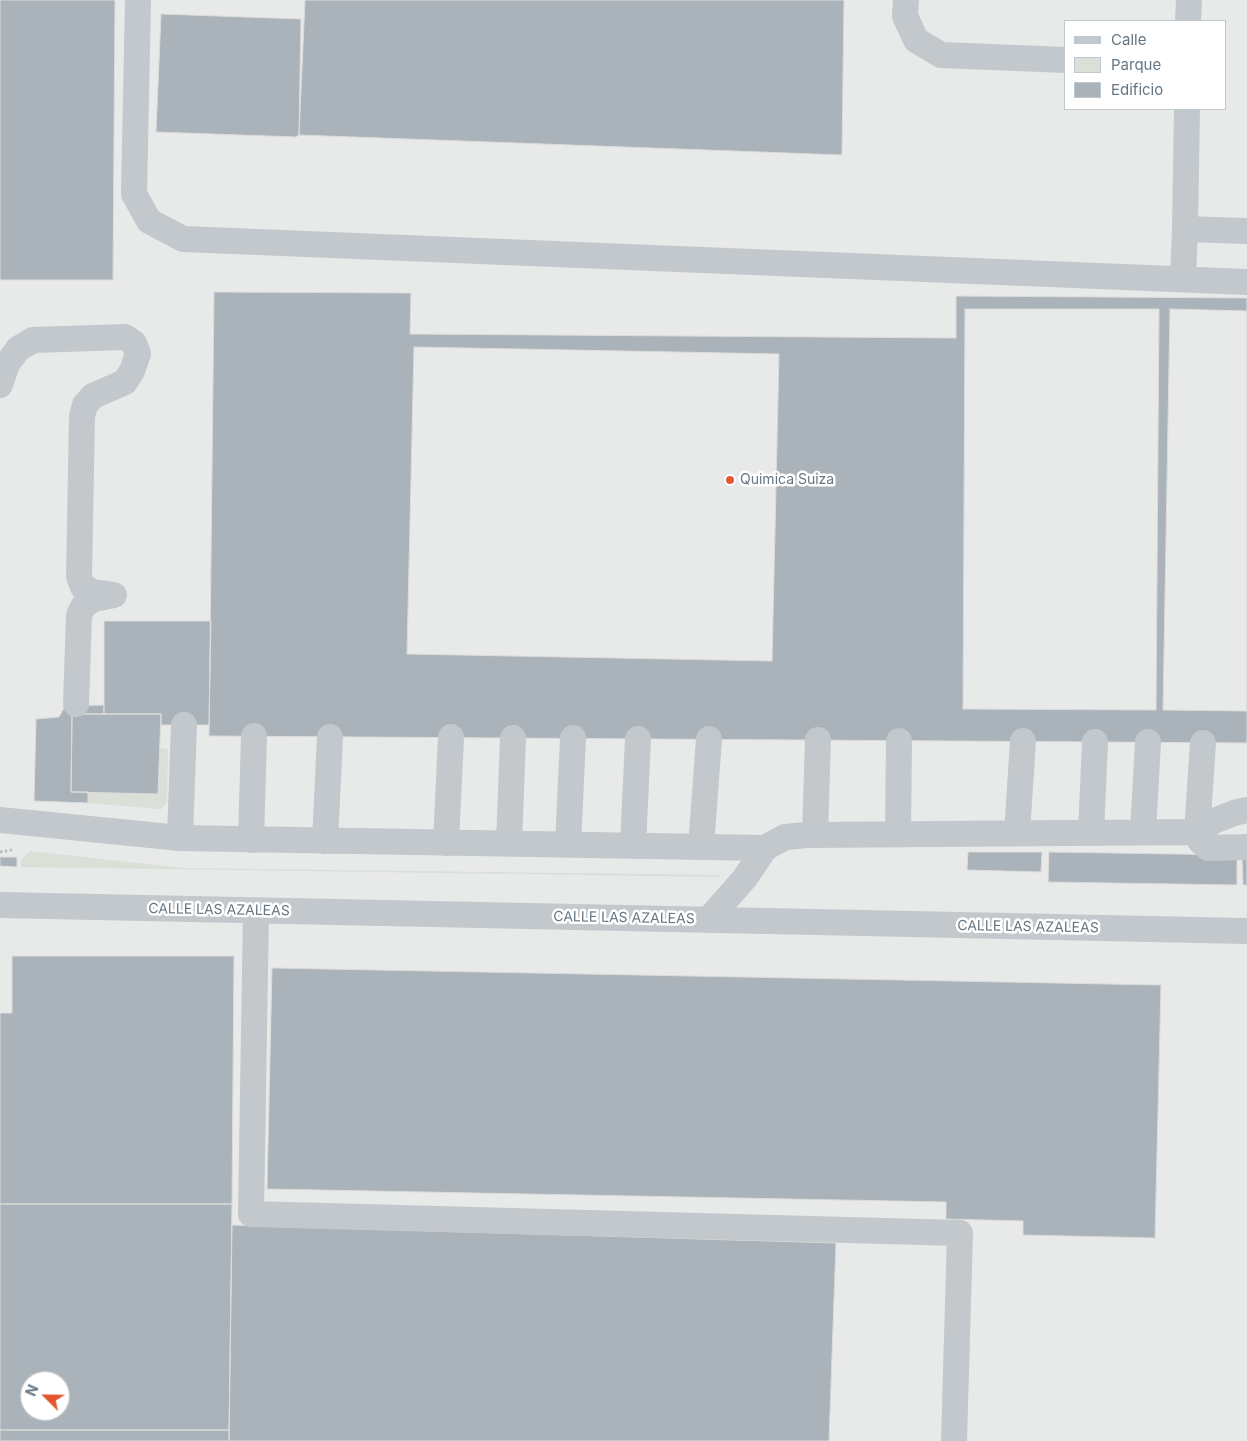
<!DOCTYPE html>
<style>
body{margin:0}
#map{position:relative;width:1247px;height:1441px;overflow:hidden;background:#fafaf8;font-family:Inter,sans-serif}
canvas{display:block}
.legend{position:absolute;left:1064px;top:20px;width:162px;height:90px;box-sizing:border-box;background:#fff;border:1px solid #c1c8cd;margin:0;padding:6px 9px;list-style:none;font-size:15px;color:#657683}
.legend li{display:flex;align-items:center;gap:10px;height:25px}
.legend b{width:25px;border:1px solid #c1c8cd}
.north{position:absolute;left:20px;top:1371px;width:50px;height:50px;box-sizing:border-box;background:#fff;border:1px solid #c1c8cd;border-radius:50%;rotate:293deg;font-size:14px;font-weight:700;line-height:20px;text-align:center;color:#657683}
.north::after{content:'';display:block;margin:auto;width:18px;height:22px;background:#e4572e;clip-path:polygon(50% 0,100% 100%,50% 72%,0 100%)}
</style>
<div id="map">
<canvas width="1247" height="1441"></canvas>
<ul class="legend">
<li><b style="height:6px;background:#c3c8cc"></b>Calle</li>
<li><b style="height:14px;background:#dadfd7"></b>Parque</li>
<li><b style="height:14px;background:#aab3b9"></b>Edificio</li>
</ul>
<div class="north">N</div>
</div>
<script>
const ctx = document.querySelector('canvas').getContext('2d');
ctx.lineJoin = 'round';
function fill(path, color) { ctx.fillStyle = color; ctx.fill(path, 'evenodd'); }
const toPath = rows => new Path2D(rows.map(r => 'M' + r).join(''));
function trace(path, color, width, dash) { ctx.strokeStyle = color; ctx.lineWidth = width; ctx.lineCap = dash ? 'butt' : 'round'; ctx.setLineDash(dash || []); ctx.stroke(path); }
function write(font, color, halo, rows, align = 'center') {
  ctx.font = font + ' Inter,sans-serif'; ctx.lineWidth = 5; ctx.setLineDash([]); ctx.textBaseline = 'middle'; ctx.strokeStyle = halo; ctx.fillStyle = color; for (const [text, x, y, turn = 0] of rows) {
    ctx.save(); ctx.translate(x, y); ctx.rotate((+turn || 0) * Math.PI / 180); ctx.textAlign = isNaN(turn) ? turn : align; if (halo) ctx.strokeText(text, 0, 0); ctx.fillText(text, 0, 0); ctx.restore();
  }
}
const built = toPath([
 [0,0,1247,0,1247,1441,0,1441],
 [1066,21,1226,21,1226,109,1066,109],
 [30,1381,60,1381,60,1411,30,1411]
]);
const green = toPath([
 [160,748,168,749,167,800,166,804,162,808,159,809,88,803,88,792,158,794],
 [30,851,183,868,720,875,720,877,21,867,21,860]
]);
const building = toPath([
 [0,0,115,0,113,280,0,280,0,0],
 [305,0,844,0,842,155,299,135,305,0],
 [161,14,301,19,299,135,296,137,156,132,161,14],
 [214,292,411,293,410,334,956,338,956,296,1247,298,1247,743,209,736,214,292],
 [965,309,1159,309,1156,710,963,709,965,309],
 [1170,309,1247,311,1247,711,1163,710,1170,309],
 [414,347,779,354,772,661,407,654,414,347],
 [104,621,211,621,209,725,161,725,161,714,104,714,104,621],
 [104,705,104,714,72,714,71,792,88,792,88,803,34,801,36,719,59,717,64,708,69,706,104,705],
 [72,714,161,714,158,794,71,792,72,714],
 [968,852,1042,852,1041,872,967,870,968,852],
 [1049,852,1237,855,1237,885,1048,882,1049,852],
 [1242,856,1247,856,1247,885,1243,885,1242,856],
 [0,857,17,857,17,867,0,866,0,857],
 [12,956,234,956,232,1204,0,1204,0,1013,12,1013,12,956],
 [272,968,1161,985,1155,1238,1023,1235,1023,1221,946,1219,946,1202,267,1189,272,968],
 [0,1204,232,1204,229,1430,0,1430,0,1204],
 [30,1381,60,1381,60,1411,30,1411,30,1381],
 [232,1225,836,1243,829,1441,229,1441,232,1225],
 [0,1430,229,1430,229,1441,0,1441,0,1430]
]);
const path = toPath([
 [0,852,12,850]
]);
const minor = toPath([
 [138,0,134,194,149,221,183,239,1247,282],
 [906,0,905,16,916,40,941,55,1066,60],
 [1188,21,1189,0],
 [1185,229,1247,231],
 [1183,279,1185,229,1187,109],
 [0,385,7,364,18,349,33,340,125,337,134,343,138,354,132,371,125,382,93,396,85,405,82,416,79,577,83,587,93,592,114,595,94,599,84,605,79,615,76,704],
 [1203,743,1197,832,1200,841,1208,848,1247,847],
 [0,820,180,838,765,848,785,837,807,835,1197,832,1214,821,1234,813,1247,810],
 [1143,832,1148,742],
 [1017,833,1023,741],
 [1091,833,1095,742],
 [898,834,899,741],
 [815,835,818,740],
 [180,838,184,725],
 [251,840,254,736],
 [325,841,330,737],
 [446,843,451,737],
 [509,844,513,738],
 [568,845,573,738],
 [633,846,638,739],
 [701,847,709,739],
 [0,905,1247,931],
 [256,911,251,1214,960,1233,954,1441],
 [708,920,745,878,765,848]
]);
const markers = [
 [730,480,5,"#e4572e"]
];
const poiNames = [
 ["Quimica Suiza",740,480]
];
const streetNames = [
 ["CALLE LAS AZALEAS",219,910,1],
 ["CALLE LAS AZALEAS",624,918,1],
 ["CALLE LAS AZALEAS",1028,927,1]
];
fill(built, '#e8e9e9');
fill(green, '#dadfd7');
fill(building, '#aab3b9');
trace(building, '#dcdcda', 1);
trace(path, '#bbbfc2', 3, [2.5, 2.5]);
trace(minor, '#c3c8cc', 26);
for (const [x, y, r, color] of markers) { const dot = new Path2D(); dot.arc(x, y, r, 0, 2 * Math.PI); ctx.fillStyle = color; ctx.fill(dot); trace(dot, '#fff', 2); }
write('14px', '#657683', '#fff', poiNames, 'left');
write('14px', '#657683', '#fff', streetNames);
</script>
